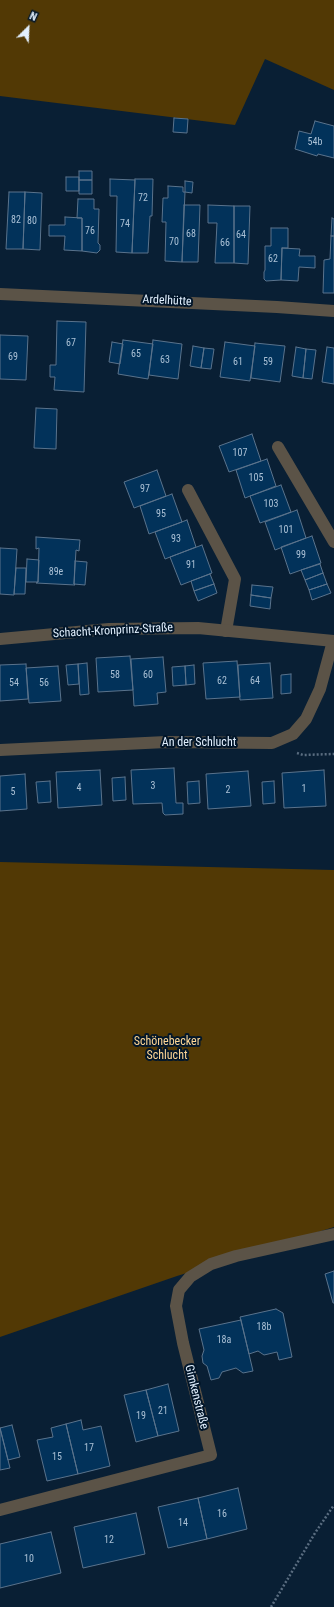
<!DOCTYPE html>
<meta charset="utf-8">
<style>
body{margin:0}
#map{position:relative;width:334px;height:1607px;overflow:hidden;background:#091f34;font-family:"Roboto Condensed",sans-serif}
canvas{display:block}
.north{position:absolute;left:8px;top:8px;width:40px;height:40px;-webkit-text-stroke:3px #02162a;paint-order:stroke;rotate:24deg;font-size:11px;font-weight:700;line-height:16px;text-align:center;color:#e2f0fe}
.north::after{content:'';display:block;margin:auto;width:14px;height:18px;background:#e2f0fe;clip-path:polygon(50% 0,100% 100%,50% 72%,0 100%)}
</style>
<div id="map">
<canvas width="334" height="1607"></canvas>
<div class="north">N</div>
</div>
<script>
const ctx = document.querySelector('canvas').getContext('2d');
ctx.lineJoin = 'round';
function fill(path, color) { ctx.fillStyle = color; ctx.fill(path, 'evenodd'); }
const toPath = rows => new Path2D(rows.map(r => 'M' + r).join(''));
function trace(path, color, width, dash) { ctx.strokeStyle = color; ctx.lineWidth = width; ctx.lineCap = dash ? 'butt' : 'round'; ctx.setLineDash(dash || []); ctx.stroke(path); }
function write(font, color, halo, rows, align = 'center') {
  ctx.font = font + ' "Roboto Condensed",sans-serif'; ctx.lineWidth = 4; ctx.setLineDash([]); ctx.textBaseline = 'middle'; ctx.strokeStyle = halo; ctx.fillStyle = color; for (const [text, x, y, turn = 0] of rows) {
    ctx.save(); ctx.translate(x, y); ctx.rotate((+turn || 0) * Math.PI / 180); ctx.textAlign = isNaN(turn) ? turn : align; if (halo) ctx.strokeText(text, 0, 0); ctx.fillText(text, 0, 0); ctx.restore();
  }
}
const green = toPath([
 [0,0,334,0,334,90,265,59,235,125,0,96],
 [0,862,334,870,334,1227,177,1276,0,1337]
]);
const building = toPath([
 [174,118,188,119,187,133,173,132,174,118],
 [315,121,334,126,334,158,318,154,317,156,295,149,299,131,311,134,315,121],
 [79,171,92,171,92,180,79,180,79,171],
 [66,177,79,177,79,191,66,191,66,177],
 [110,179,135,180,132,253,116,252,117,196,110,196,110,179],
 [135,179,153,179,152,216,150,216,148,253,132,253,135,179],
 [79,180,92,180,92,194,79,194,79,180],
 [185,181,193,182,192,193,185,192,185,181],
 [168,186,183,187,183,192,185,192,182,262,165,261,166,222,162,222,163,198,168,198,168,186],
 [9,192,25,192,23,249,6,249,9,192],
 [25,192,42,193,40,250,23,249,25,192],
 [78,199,94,199,94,209,99,209,98,243,100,245,100,250,97,253,82,251,82,218,77,218,78,199],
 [184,205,200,205,198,262,182,262,184,205],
 [208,205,234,206,234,263,215,263,217,223,208,223,208,205],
 [234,206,250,206,248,264,234,263,234,206],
 [65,217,82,218,82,251,64,250,65,236,49,236,49,225,65,225,65,217],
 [332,218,334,219,334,236,331,236,332,218],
 [271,228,288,228,288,248,282,248,281,280,266,281,264,279,264,272,265,270,265,246,271,246,271,228],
 [331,236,334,236,334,293,323,293,324,260,330,259,331,236],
 [282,248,300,249,299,256,315,256,315,268,299,267,298,281,281,280,282,248],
 [57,321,86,322,84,392,54,390,55,377,50,377,50,365,56,365,57,321],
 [0,335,28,336,26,380,0,379,0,335],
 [123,340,153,344,148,379,118,374,123,340],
 [153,340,182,344,178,379,149,375,153,340],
 [112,342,123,344,120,364,109,362,112,342],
 [225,342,255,346,250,381,220,377,225,342],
 [255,343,285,346,280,382,251,378,255,343],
 [193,346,204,348,201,368,190,366,193,346],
 [296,347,306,349,303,378,292,376,296,347],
 [327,347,334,348,334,384,322,382,327,347],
 [204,348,214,349,211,369,201,368,204,348],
 [306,349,316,350,312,379,303,378,306,349],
 [36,408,57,409,56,449,34,448,36,408],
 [252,434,261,461,229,472,219,446,252,434],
 [267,459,276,486,245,498,236,470,267,459],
 [157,470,166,496,134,508,124,482,157,470],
 [281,485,291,512,260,523,250,496,281,485],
 [172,494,182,522,149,534,140,506,172,494],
 [297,510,306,538,275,550,265,522,297,510],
 [187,520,196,547,165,559,155,532,187,520],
 [312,536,321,563,290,574,281,547,312,536],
 [36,537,80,540,79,551,76,550,74,584,75,585,36,583,38,582,39,548,36,549,36,537],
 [202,545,212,573,181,585,170,557,202,545],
 [0,548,17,549,14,595,0,594,0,548],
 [27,559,39,560,38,582,26,582,27,559],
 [75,561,87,562,85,585,74,584,75,561],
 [320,564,323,573,305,580,301,570,320,564],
 [16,568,26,568,25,594,14,594,16,568],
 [323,573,327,584,309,590,305,580,323,573],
 [210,574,214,584,194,591,191,581,210,574],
 [214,584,217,593,198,601,194,591,214,584],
 [327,584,331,593,312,600,309,590,327,584],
 [252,585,273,587,271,598,251,595,252,585],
 [251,595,271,598,270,609,250,606,251,595],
 [130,656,133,690,98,692,96,658,130,656],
 [163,657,166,692,157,693,158,704,134,706,131,659,163,657],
 [237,661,240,697,206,699,203,663,237,661],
 [87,663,89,694,80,695,78,664,87,663],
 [270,663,273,698,240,700,238,665,270,663],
 [26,664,28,699,0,701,0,665,26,664],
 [78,664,79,684,68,685,66,665,78,664],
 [194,665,195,684,186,685,185,666,194,665],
 [58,666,61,701,29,703,26,668,58,666],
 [185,666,186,685,173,686,172,667,185,666],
 [291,674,291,693,281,694,281,675,291,674],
 [174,768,176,803,183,803,183,814,165,815,163,813,162,803,133,804,131,770,174,768],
 [100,770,102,805,58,808,56,772,100,770],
 [324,770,326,806,284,808,282,773,324,770],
 [248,771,251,806,208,809,206,774,248,771],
 [25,774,27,809,0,811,0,776,25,774],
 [125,777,126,800,113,801,112,778,125,777],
 [50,781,51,802,38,803,36,782,50,781],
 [199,781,200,803,188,804,187,782,199,781],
 [274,781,275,803,263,804,262,782,274,781],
 [334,1271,334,1303,333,1303,325,1274,334,1271],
 [276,1309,283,1313,292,1357,279,1360,277,1352,264,1355,258,1351,249,1354,240,1317,276,1309],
 [241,1320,253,1371,243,1373,236,1368,222,1372,219,1378,211,1380,207,1366,203,1363,202,1356,204,1350,199,1329,241,1320],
 [168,1384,179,1431,158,1436,146,1390,168,1384],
 [146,1390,158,1436,136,1442,124,1395,146,1390],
 [81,1420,83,1430,101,1426,110,1466,78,1474,66,1424,81,1420],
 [66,1424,78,1474,47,1481,37,1440,53,1437,51,1428,66,1424],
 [12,1425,20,1457,8,1460,0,1428,12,1425],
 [0,1428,10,1468,0,1470,0,1428],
 [238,1488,247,1529,207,1539,198,1498,238,1488],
 [198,1498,207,1539,168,1548,158,1507,198,1498],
 [136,1513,145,1554,83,1568,74,1527,136,1513],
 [51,1532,61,1573,0,1588,0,1544,51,1532]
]);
const path = toPath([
 [297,753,303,755,334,754],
 [271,1607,315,1533,334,1505]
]);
const lane = toPath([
 [278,447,334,542],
 [188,490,235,579,226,631]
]);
const street = toPath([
 [0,294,277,307,334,311],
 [0,639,109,629,198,628,334,641],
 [0,750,166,742,272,743,293,734,306,719,320,689,333,641],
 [0,1510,211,1455,183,1343,176,1306,179,1290,190,1277,211,1264,236,1256,334,1234]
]);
const numberNames = [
 ["54b",315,142],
 ["72",143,198],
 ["82",16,220],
 ["80",32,221],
 ["74",125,224],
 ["76",90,231],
 ["68",191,234],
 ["64",241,235],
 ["70",174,242],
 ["66",225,243],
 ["62",273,259],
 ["67",71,343],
 ["65",136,354],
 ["69",13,357],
 ["63",165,360],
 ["61",238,362],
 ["59",268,362],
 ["107",240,453],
 ["105",256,478],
 ["97",145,489],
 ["103",271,504],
 ["95",161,514],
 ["101",286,530],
 ["93",176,539],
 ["99",301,555],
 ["91",191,565],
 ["89e",56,572],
 ["58",115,675],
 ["60",148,675],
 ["62",222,681],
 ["64",255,681],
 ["54",14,683],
 ["56",44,683],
 ["3",153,786],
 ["4",79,788],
 ["1",304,789],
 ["2",228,790],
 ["5",13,792],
 ["18b",264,1327],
 ["18a",224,1340],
 ["21",163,1411],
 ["19",141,1416],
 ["17",89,1448],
 ["15",57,1457],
 ["16",222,1514],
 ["14",183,1523],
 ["12",109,1540],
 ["10",29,1559]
];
const streetNames = [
 ["Ardelhütte",167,301,3],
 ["Schacht-Kronprinz-Straße",113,631,-3],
 ["An der Schlucht",199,743],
 ["Gimkenstraße",196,1397,76]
];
const parkNames = [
 ["Schönebecker",167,1042],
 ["Schlucht",167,1056]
];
fill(green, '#523905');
fill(building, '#02325a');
trace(building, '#5a738c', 1);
trace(path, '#5a6d80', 2.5, [2, 2]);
trace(lane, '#5b5347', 12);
trace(street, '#5b5347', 12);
write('10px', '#aac0d5', null, numberNames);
write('12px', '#e2f0fe', '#02162a', streetNames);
write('12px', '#fed796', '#02162a', parkNames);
</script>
